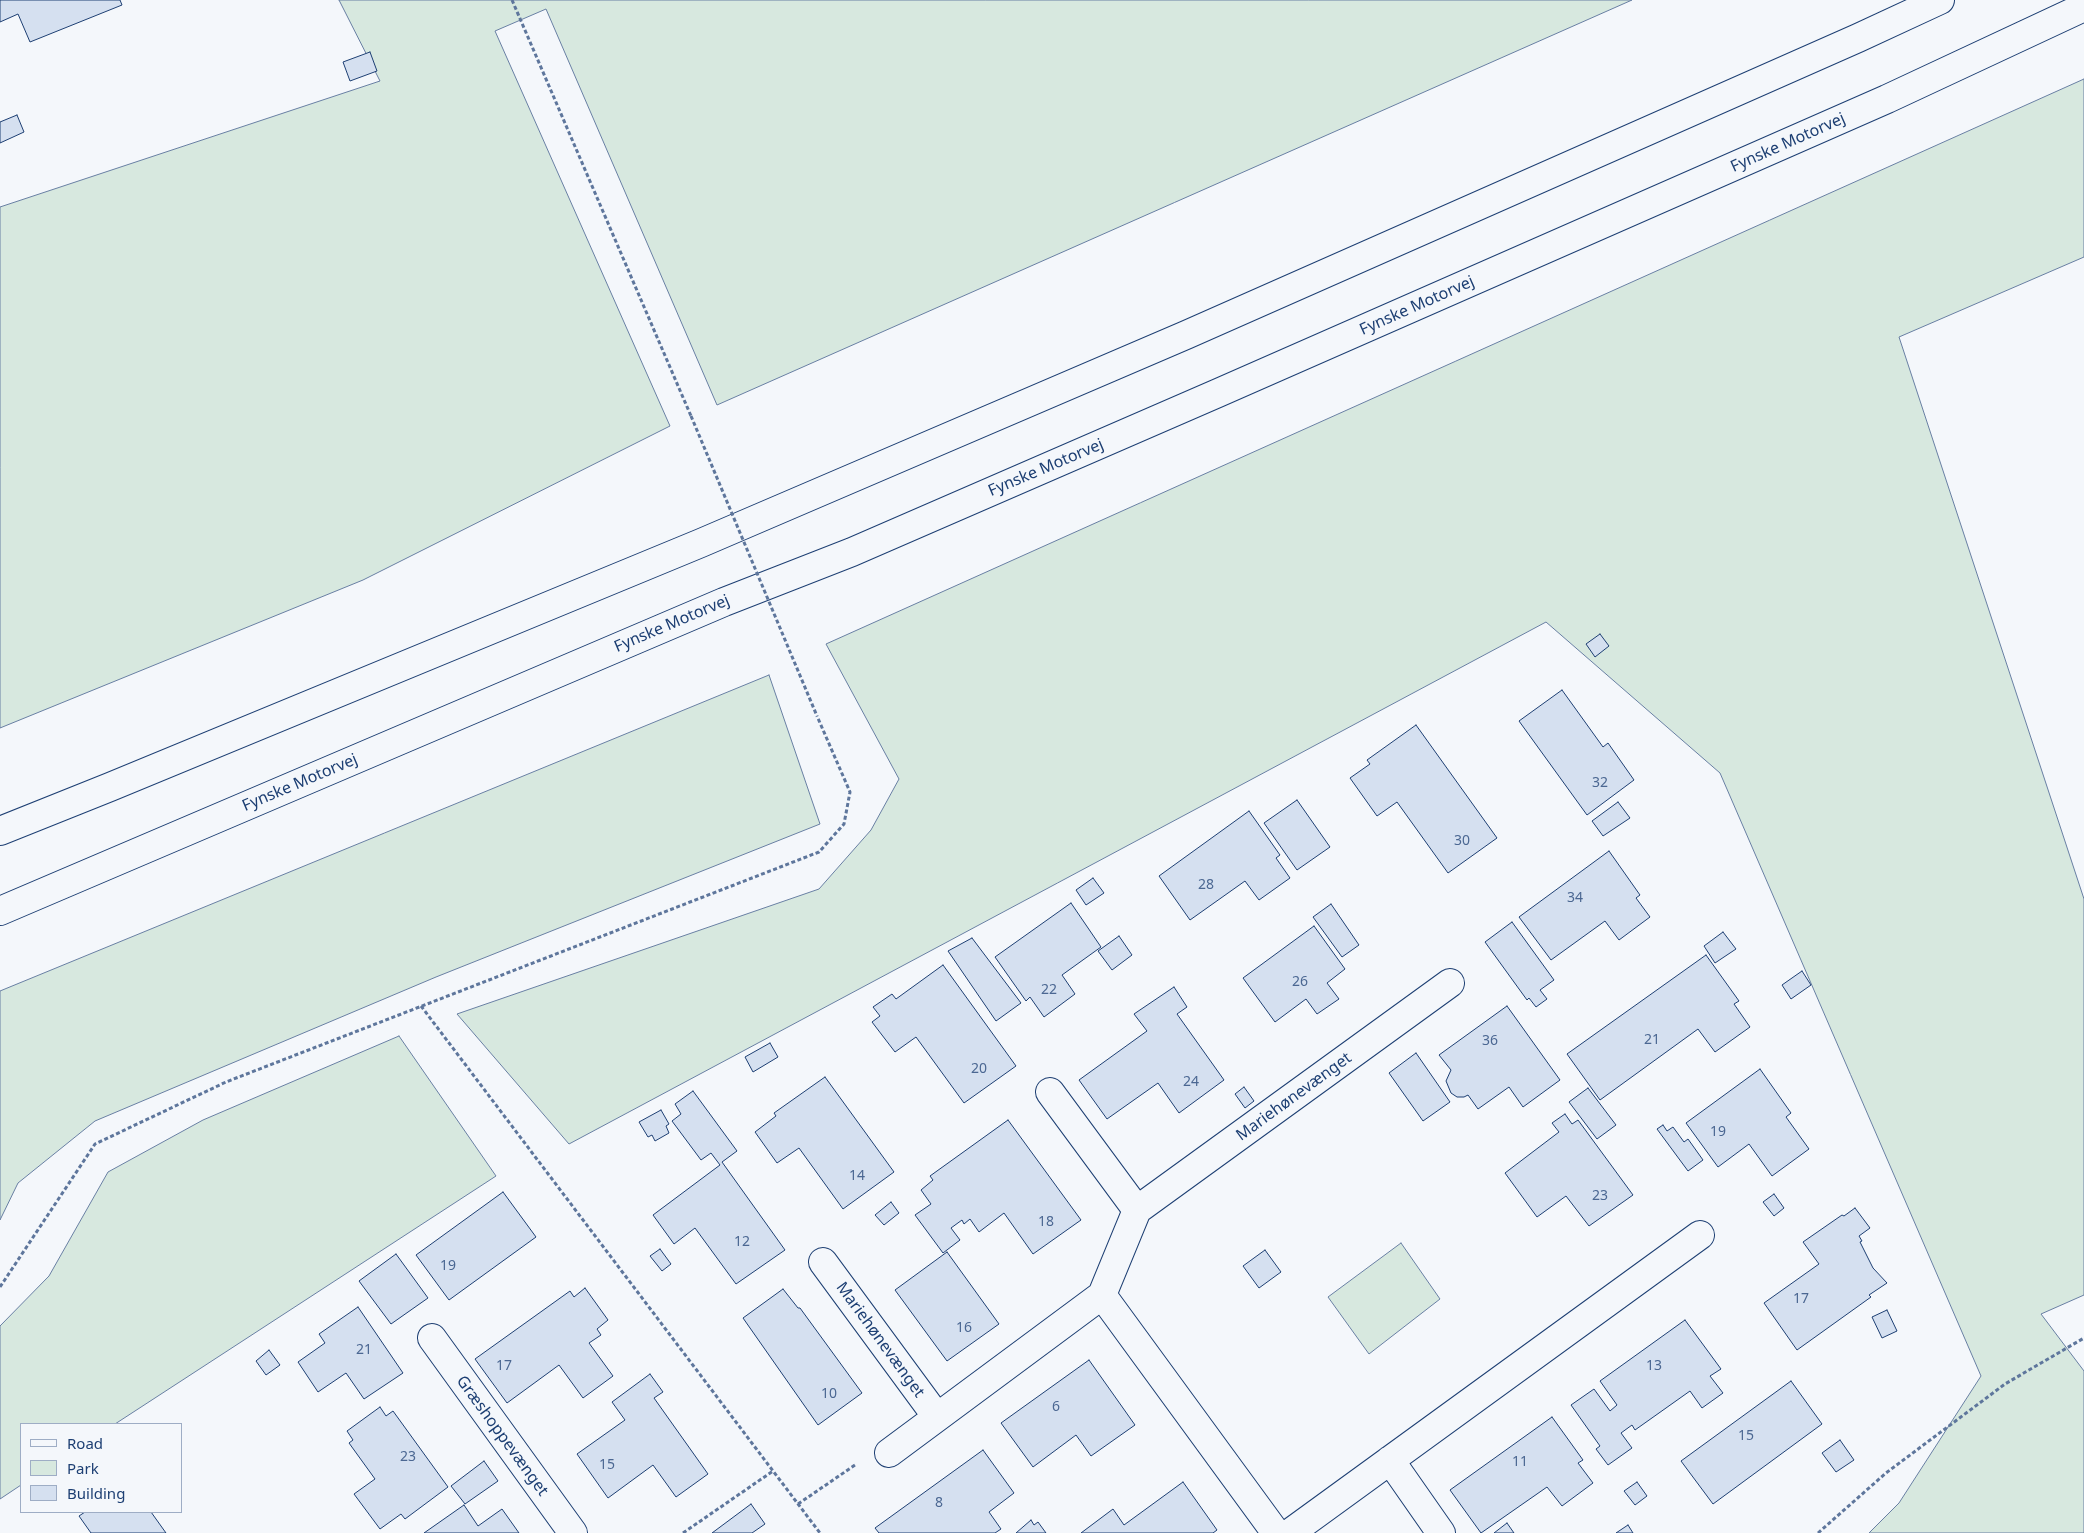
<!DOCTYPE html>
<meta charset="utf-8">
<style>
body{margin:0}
#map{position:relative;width:2084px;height:1533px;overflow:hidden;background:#f4f7fb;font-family:"Noto Sans",sans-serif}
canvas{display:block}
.legend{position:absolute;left:20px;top:1423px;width:162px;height:90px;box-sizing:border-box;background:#f4f7fb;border:1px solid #9eadc5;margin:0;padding:6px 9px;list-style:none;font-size:15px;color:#1d3f73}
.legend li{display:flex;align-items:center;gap:10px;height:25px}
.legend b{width:25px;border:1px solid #9eadc5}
</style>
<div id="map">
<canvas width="2084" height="1533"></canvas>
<ul class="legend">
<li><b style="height:6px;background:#f4f7fb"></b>Road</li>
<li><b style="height:14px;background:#d7e8df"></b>Park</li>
<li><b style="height:14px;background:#d5e0f0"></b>Building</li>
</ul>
</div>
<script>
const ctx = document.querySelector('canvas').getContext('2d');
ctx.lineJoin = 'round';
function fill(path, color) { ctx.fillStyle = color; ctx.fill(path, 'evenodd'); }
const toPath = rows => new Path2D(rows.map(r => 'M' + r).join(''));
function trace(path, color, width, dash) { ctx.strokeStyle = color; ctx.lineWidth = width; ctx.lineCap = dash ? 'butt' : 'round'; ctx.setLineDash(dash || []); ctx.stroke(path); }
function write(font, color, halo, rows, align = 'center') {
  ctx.font = font + ' "Noto Sans",sans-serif'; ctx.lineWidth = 4; ctx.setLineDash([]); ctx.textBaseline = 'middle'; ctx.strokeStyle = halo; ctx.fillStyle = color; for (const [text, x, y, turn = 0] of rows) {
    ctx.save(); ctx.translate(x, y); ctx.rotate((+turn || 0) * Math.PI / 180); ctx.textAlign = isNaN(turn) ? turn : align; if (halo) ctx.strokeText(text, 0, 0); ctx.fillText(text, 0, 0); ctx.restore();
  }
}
const green = toPath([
 [339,0,1632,0,717,405,546,9,495,31,670,426,363,580,0,728,0,207,380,81,339,0],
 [2084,79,2084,257,1899,337,2084,899,2084,1295,2041,1314,2084,1371,2084,1533,1869,1533,1899,1503,1981,1376,1720,773,1546,622,569,1144,457,1014,819,889,871,830,899,779,826,644,2084,79],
 [769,675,820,824,436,977,95,1121,18,1183,0,1220,0,991,769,675],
 [399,1036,496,1176,115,1424,21,1424,21,1485,0,1499,0,1326,49,1276,108,1172,203,1120,399,1036],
 [1401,1243,1440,1299,1369,1354,1328,1297,1401,1243]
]);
const building = toPath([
 [0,0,120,0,122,5,30,42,18,14,0,22,0,0],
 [370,52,377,71,350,81,343,62,370,52],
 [17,115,24,132,0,143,0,122,17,115],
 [1600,634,1609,646,1595,657,1586,644,1600,634],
 [1562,690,1603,747,1608,743,1634,780,1587,815,1519,721,1562,690],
 [1416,725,1497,838,1448,873,1397,802,1377,816,1350,778,1370,764,1367,760,1416,725],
 [1297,800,1330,847,1297,870,1264,823,1297,800],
 [1618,802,1630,818,1603,836,1592,821,1618,802],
 [1249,811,1280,855,1276,858,1290,878,1259,900,1245,881,1190,920,1159,876,1249,811],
 [1609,851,1640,895,1636,898,1650,917,1619,940,1605,921,1551,960,1519,917,1609,851],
 [1093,878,1104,893,1086,905,1076,890,1093,878],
 [1071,903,1101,947,1062,975,1075,994,1044,1017,1030,997,1026,1001,995,957,1071,903],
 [1331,904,1359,945,1342,957,1313,917,1331,904],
 [1512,922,1554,980,1540,990,1547,999,1536,1007,1529,998,1527,1000,1485,942,1512,922],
 [1314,926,1345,969,1327,983,1339,999,1317,1014,1306,999,1275,1022,1243,978,1314,926],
 [1723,932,1736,949,1715,963,1704,946,1723,932],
 [1119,936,1132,955,1112,970,1098,951,1119,936],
 [972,938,1021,1003,996,1021,948,951,972,938],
 [1706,955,1739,1001,1734,1004,1750,1027,1715,1052,1698,1029,1600,1100,1567,1054,1706,955],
 [943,965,1016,1066,964,1103,916,1037,895,1052,872,1022,880,1016,873,1007,892,994,896,999,943,965],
 [1802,971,1811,985,1791,999,1782,985,1802,971],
 [1174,987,1187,1007,1177,1014,1224,1080,1179,1113,1158,1083,1107,1119,1079,1080,1147,1031,1134,1014,1174,987],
 [1507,1006,1560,1080,1523,1107,1509,1087,1478,1109,1468,1095,1464,1097,1457,1097,1451,1093,1446,1081,1451,1070,1439,1055,1507,1006],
 [770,1043,778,1057,753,1072,745,1057,770,1043],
 [1416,1053,1450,1102,1423,1121,1389,1073,1416,1053],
 [1760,1069,1791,1113,1786,1117,1809,1149,1772,1176,1749,1144,1718,1167,1686,1123,1760,1069],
 [825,1077,894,1172,843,1209,799,1148,777,1163,755,1132,776,1116,774,1113,825,1077],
 [1244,1087,1254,1101,1245,1108,1235,1094,1244,1087],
 [1588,1088,1616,1125,1597,1139,1569,1102,1588,1088],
 [693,1091,737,1151,722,1162,785,1250,736,1284,695,1228,674,1244,653,1215,720,1165,711,1153,701,1160,672,1121,681,1114,675,1104,693,1091],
 [661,1110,669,1124,666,1126,669,1133,655,1141,652,1135,648,1137,639,1122,661,1110],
 [1565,1114,1572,1124,1578,1120,1633,1195,1589,1226,1566,1196,1537,1217,1505,1173,1559,1132,1552,1123,1565,1114],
 [1008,1120,1081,1220,1033,1254,1004,1213,979,1232,970,1219,964,1224,962,1220,951,1228,960,1240,943,1253,915,1215,931,1204,921,1190,933,1180,930,1176,1008,1120],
 [1663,1125,1667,1131,1673,1127,1684,1142,1688,1139,1703,1160,1688,1171,1657,1129,1663,1125],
 [503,1192,536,1237,449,1300,416,1255,503,1192],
 [1774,1194,1784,1208,1774,1216,1763,1202,1774,1194],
 [891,1202,899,1213,884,1225,875,1215,891,1202],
 [1855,1208,1870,1228,1859,1236,1862,1241,1860,1242,1873,1268,1887,1283,1869,1295,1871,1297,1797,1350,1764,1303,1819,1264,1803,1242,1842,1215,1844,1216,1855,1208],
 [660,1249,671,1264,662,1271,650,1256,660,1249],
 [1265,1250,1281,1272,1259,1288,1243,1266,1265,1250],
 [947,1252,999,1324,947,1361,895,1290,947,1252],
 [396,1254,428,1298,391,1324,359,1281,396,1254],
 [585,1288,608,1320,597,1329,601,1335,589,1343,613,1376,583,1398,559,1365,507,1403,475,1359,570,1291,574,1297,585,1288],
 [783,1289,798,1308,800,1308,862,1393,818,1425,743,1318,783,1289],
 [358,1307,403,1373,364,1399,346,1373,318,1392,298,1362,325,1343,319,1334,358,1307],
 [1887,1310,1897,1331,1882,1338,1872,1317,1887,1310],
 [1685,1320,1721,1369,1710,1376,1723,1393,1702,1408,1690,1391,1635,1430,1632,1425,1621,1433,1632,1448,1608,1465,1596,1449,1600,1446,1571,1405,1594,1389,1610,1411,1617,1405,1600,1381,1685,1320],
 [269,1350,280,1365,266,1375,256,1361,269,1350],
 [1089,1360,1135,1425,1091,1456,1076,1435,1033,1467,1001,1423,1089,1360],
 [650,1374,663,1392,654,1398,708,1474,676,1497,653,1465,608,1498,577,1454,625,1420,612,1402,650,1374],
 [1791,1381,1822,1424,1713,1504,1681,1461,1791,1381],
 [380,1407,386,1416,393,1411,448,1487,405,1519,401,1514,380,1529,354,1494,375,1479,349,1443,353,1440,347,1431,380,1407],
 [1552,1417,1583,1460,1578,1463,1593,1483,1562,1506,1547,1487,1481,1533,1450,1490,1552,1417],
 [1840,1440,1854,1460,1836,1472,1822,1453,1840,1440],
 [983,1450,1014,1493,989,1512,1001,1529,995,1533,879,1533,875,1528,983,1450],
 [484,1461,498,1481,465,1504,451,1486,484,1461],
 [1183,1482,1217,1530,1213,1533,1081,1533,1113,1509,1124,1525,1183,1482],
 [1637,1482,1647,1496,1635,1505,1624,1491,1637,1482],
 [751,1504,765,1524,752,1533,712,1533,751,1504],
 [464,1505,478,1526,502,1509,519,1533,424,1533,464,1505],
 [85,1512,151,1512,166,1533,91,1533,79,1516,85,1512],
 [1031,1520,1034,1525,1038,1522,1046,1533,1016,1533,1031,1520],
 [1507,1523,1514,1533,1494,1533,1507,1523],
 [1628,1525,1633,1533,1616,1533,1628,1525]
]);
const path = toPath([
 [512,0,691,416],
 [421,1006,820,1533],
 [0,1287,95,1144,226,1082,819,852,844,824,850,792,817,716],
 [798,1504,855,1465],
 [683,1533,773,1471],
 [1818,1533,1886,1473,2005,1384,2084,1338]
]);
const minor = toPath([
 [1050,1092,1137,1210],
 [823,1262,937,1417],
 [1102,1295,1276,1533],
 [432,1338,573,1533],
 [889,1453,1102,1295,1137,1210,1450,983],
 [1390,1460,1441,1533],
 [1290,1533,1700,1235]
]);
const highway = toPath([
 [0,831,110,787,701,543,1186,335,1858,38,1940,0],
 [0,911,724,602,852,552,1218,393,1887,99,2084,7]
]);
const pathBridge = toPath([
 [691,416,817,716]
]);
const numberNames = [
 ["32",1600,783],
 ["30",1462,841],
 ["28",1206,885],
 ["34",1575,898],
 ["26",1300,982],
 ["22",1049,990],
 ["21",1652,1040],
 ["36",1490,1041],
 ["20",979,1069],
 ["24",1191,1082],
 ["19",1718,1132],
 ["14",857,1176],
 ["23",1600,1196],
 ["18",1046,1222],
 ["12",742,1242],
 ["19",448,1266],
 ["17",1801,1299],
 ["16",964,1328],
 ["21",364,1350],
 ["17",504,1366],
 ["13",1654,1366],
 ["10",829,1394],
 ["6",1056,1407],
 ["15",1746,1436],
 ["23",408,1457],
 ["11",1520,1462],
 ["15",607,1465],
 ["8",939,1503]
];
const streetNames = [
 ["Fynske Motorvej",1788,143,-24],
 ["Fynske Motorvej",1417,306,-24],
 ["Fynske Motorvej",1046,468,-23],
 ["Fynske Motorvej",672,624,-23],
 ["Fynske Motorvej",300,783,-23],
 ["Mariehønevænget",1294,1097,-36],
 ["Mariehønevænget",880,1340,54],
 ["Græshoppevænget",502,1436,54]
];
fill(green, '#d7e8df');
trace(green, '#687fa3', 1);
fill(building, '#d5e0f0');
trace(building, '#1d3f73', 1);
trace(minor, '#1d3f73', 30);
trace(highway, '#1d3f73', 30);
trace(path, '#5e769c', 3, [4, 2.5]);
trace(minor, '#f4f7fb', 28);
trace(highway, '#f4f7fb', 28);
trace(pathBridge, '#5e769c', 3, [4, 2.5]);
write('14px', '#4b6792', null, numberNames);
write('16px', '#1d3f73', '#f4f7fb', streetNames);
</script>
